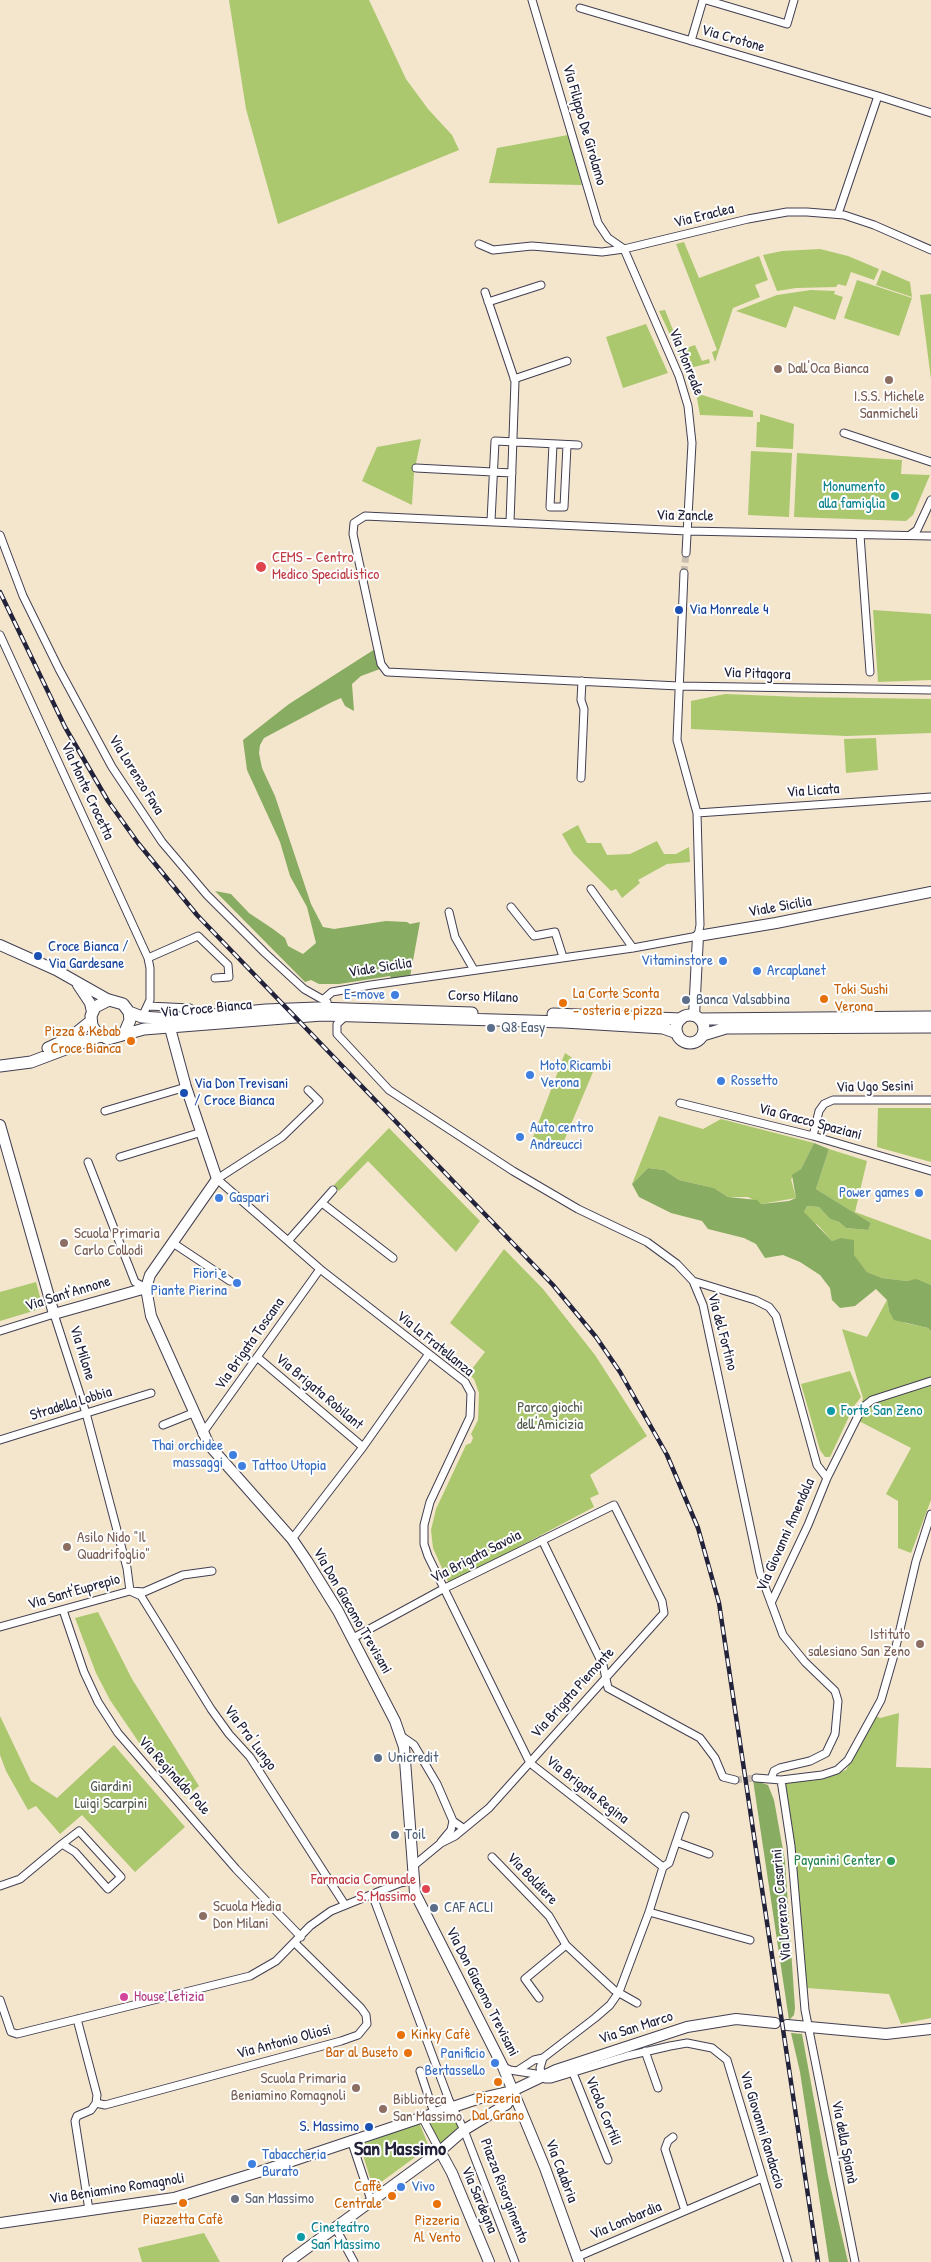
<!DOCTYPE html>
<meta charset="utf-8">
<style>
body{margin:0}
canvas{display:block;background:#f4e5cd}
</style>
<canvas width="931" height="2262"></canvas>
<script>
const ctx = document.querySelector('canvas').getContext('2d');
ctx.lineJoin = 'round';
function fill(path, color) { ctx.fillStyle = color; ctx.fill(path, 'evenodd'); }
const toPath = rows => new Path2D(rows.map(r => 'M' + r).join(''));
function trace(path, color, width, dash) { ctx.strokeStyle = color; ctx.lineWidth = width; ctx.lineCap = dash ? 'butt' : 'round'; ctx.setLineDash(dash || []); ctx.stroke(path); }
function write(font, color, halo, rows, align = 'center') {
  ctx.font = font + ' "Patrick Hand",sans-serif'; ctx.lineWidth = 4; ctx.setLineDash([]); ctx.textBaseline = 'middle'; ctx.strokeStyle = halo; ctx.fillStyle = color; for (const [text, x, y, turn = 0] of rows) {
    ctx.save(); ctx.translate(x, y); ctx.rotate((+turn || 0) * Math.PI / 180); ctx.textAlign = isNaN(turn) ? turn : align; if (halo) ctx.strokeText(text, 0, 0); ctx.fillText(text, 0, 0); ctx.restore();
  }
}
const green = toPath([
 [229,0,369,0,406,79,428,109,452,135,459,150,278,224,246,109],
 [568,135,582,185,489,183,497,148],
 [684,242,699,278,759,256,768,280,755,285,760,297,733,308,715,362,712,352,717,350,676,244],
 [820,249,848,256,879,269,874,280,851,272,846,286,838,284,836,287,796,288,777,291,763,255,782,251],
 [882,270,910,282,912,297,876,285],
 [857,280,912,298,899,336,844,318],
 [811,290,835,291,834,294,843,297,835,320,794,306,786,328,736,311,777,295],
 [931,294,931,379,920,295],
 [665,310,681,350,695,345,702,361,709,359,710,363,686,369,659,311],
 [646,324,668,373,623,388,606,337],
 [696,393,753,411,753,417,700,415],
 [760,414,794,424,793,449,756,447,757,422,760,422],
 [421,439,414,473,412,505,362,481,377,447],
 [751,451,792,453,789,517,748,515],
 [797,453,902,460,901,474,930,475,913,515,906,521,794,517],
 [873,610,931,614,931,680,878,682],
 [725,694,800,697,931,699,931,733,847,736,691,729,691,701],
 [876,738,878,770,846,773,844,739],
 [578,825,587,843,601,843,607,855,630,854,657,841,664,854,676,854,689,847,690,862,667,864,638,880,640,883,622,898,616,889,611,891,573,853,562,834],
 [565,1053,593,1072,561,1148,533,1137],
 [878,1108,931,1108,931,1162,877,1147],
 [659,1116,703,1129,721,1119,814,1143,801,1169,791,1179,796,1198,761,1204,748,1197,728,1197,714,1188,679,1180,664,1170,648,1168,632,1184],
 [389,1128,480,1221,456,1252,368,1161,339,1191,334,1185],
 [829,1149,867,1161,855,1212,931,1240,931,1285,916,1280,907,1281,882,1278,867,1272,840,1238,832,1241,818,1225,808,1220,804,1212,807,1206,819,1207,830,1219,839,1222,846,1228,868,1230,871,1223,816,1189],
 [504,1249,543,1289,595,1355,647,1436,590,1475,599,1494,590,1498,594,1507,449,1584,433,1548,431,1530,436,1509,444,1492,466,1445,471,1443,473,1438,471,1434,478,1420,479,1393,474,1379,468,1374,485,1352,450,1323],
 [36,1282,42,1304,40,1309,0,1321,0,1292],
 [887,1300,889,1311,905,1323,928,1328,931,1331,931,1500,911,1553,898,1548,898,1501,886,1494,911,1448,857,1420,863,1398,842,1329,867,1337],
 [850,1371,861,1397,854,1406,830,1457,825,1457,820,1450,801,1384],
 [98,1612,132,1679,199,1786,185,1797,142,1747,110,1700,96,1673,75,1618],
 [899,1713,896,1767,931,1768,931,2018,901,2024,889,1994,807,1988,784,1783,817,1780,846,1770,876,1716,880,1718],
 [0,1716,31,1781,57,1798,114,1745,185,1827,135,1872,82,1815,60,1834,36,1806,28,1810,6,1771,0,1755],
 [454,2113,462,2127,440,2144,429,2122],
 [419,2122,429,2147,373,2188,360,2145],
 [204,2233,220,2262,142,2262,138,2248]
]);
const forest = toPath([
 [375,649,380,669,361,676,352,684,354,711,345,706,341,698,330,703,264,738,260,745,259,753,262,768,275,796,311,904,323,927,334,929,386,921,407,922,410,924,420,922,410,977,392,980,390,976,339,984,319,984,311,980,305,982,215,891,231,894,249,913,273,929,285,938,288,946,303,954,316,943,307,907,290,876,280,842,247,770,243,740,289,704],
 [814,1143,829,1149,816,1189,871,1223,868,1230,846,1228,839,1222,830,1219,819,1207,807,1206,804,1212,832,1241,840,1238,854,1240,854,1255,867,1272,882,1278,907,1281,916,1279,931,1285,931,1331,928,1328,894,1320,889,1311,887,1300,876,1289,855,1306,840,1308,832,1300,830,1288,820,1275,800,1262,783,1255,765,1258,756,1244,744,1238,708,1229,702,1221,671,1213,639,1197,632,1184,648,1168,664,1170,679,1180,714,1188,728,1197,757,1200,761,1204,789,1201,796,1198,792,1175,801,1169],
 [753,1780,768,1785,774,1800,785,1861,795,2008,794,2015,789,2020],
 [791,2033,802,2034,828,2176,848,2262,829,2262,800,2072]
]);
const streetTunnel = toPath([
 [684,573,686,553],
 [735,1780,756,1778]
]);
const street = toPath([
 [532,0,598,223,608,238,624,249],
 [706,0,787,24,794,0],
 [580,8,878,96,931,113],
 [691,41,703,0],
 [838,214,878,96],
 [479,244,493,250,532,246,602,252,624,249,748,219,787,212,807,212,844,215,874,225,931,250],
 [624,249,679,376,688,406,692,443,686,553],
 [485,292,515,381,510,522],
 [488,302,541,285],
 [514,379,567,361],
 [844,433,931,462],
 [553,444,550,507,564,507,567,445],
 [416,468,512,473],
 [491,521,495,441,578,445],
 [0,535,23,596,59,669,112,767,162,842,207,895,265,953,304,989,327,1002],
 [860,535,870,672],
 [910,535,917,530,931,500],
 [931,536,687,531,365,516,354,523,353,534,381,664,387,672,679,686,931,690],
 [0,635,148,958,150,968,150,1000,142,1017],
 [581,778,584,709,581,700,582,681],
 [697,813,931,797],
 [591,889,633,948],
 [511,907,534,936,555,932,563,957],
 [449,912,455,937,474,970],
 [148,958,198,936,228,965,229,977,215,978],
 [324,999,332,992,371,985,633,948,698,936,700,925,697,813,677,740,684,573],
 [148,1006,190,1008],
 [346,1016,337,1024,337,1034,389,1090,513,1171,578,1209,647,1242,677,1264,693,1281,703,1305,760,1573,783,1635,805,1662,835,1691,838,1701,835,1734,826,1753,810,1761,780,1768,774,1771,771,1779],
 [308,1090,319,1101,282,1137,217,1179,320,1269,465,1382,471,1393,470,1417,430,1502,424,1525,424,1544,428,1556,530,1763,663,1867,649,1912,619,1992,610,2005,595,2018,543,2058,540,2068,542,2075],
 [680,1103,813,1136,931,1171],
 [105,1111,186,1087],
 [813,1136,819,1111,824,1104,833,1100,931,1100],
 [120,1157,202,1132],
 [88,1162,135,1282,146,1288],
 [322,1203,393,1258],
 [288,1241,333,1190],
 [173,1243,230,1281],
 [693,1281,755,1300,769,1307,776,1316,817,1465,827,1478],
 [0,1331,54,1314,86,1413,127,1568,130,1591],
 [257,1357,363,1447],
 [163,1425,193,1413],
 [202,1434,320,1269],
 [0,1440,151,1393],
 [292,1539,363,1447,428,1355],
 [542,1540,603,1665,608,1688,700,1738,715,1758,723,1777,735,1780],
 [130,1591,141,1596,211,1709,229,1734,250,1757,345,1905],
 [771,1603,808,1525,827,1478,862,1408,872,1400,931,1381],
 [63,1610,84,1672,98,1702,118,1733,236,1869,301,1937],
 [0,1627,130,1591,144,1592,183,1575,212,1571],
 [353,1638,443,1589,614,1505,662,1601,664,1613,489,1808,455,1836,441,1843,412,1867],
 [401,1736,414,1745,437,1784,453,1821,463,1828],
 [756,1778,781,1780,822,1775,837,1770,848,1760,881,1700,894,1655,916,1561,931,1514],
 [781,1780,791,1846,805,2010,855,2262],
 [441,1842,451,1830,453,1821],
 [676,1842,709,1854],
 [492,1857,549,1916,566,1945,614,1990,637,2003],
 [663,1867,669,1863,685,1816],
 [0,1886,20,1879,62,1844,79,1831,121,1877,108,1889,75,1852,62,1844],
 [372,1894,449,2100,464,2130,515,2262],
 [649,1912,750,1940],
 [539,1998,525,1979,566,1945],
 [0,2000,11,2032,17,2034,250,1976,276,1961,310,1926,331,1911,400,1883,413,1880],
 [77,2019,97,2095,96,2103,91,2110,77,2116,75,2121,89,2210],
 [645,2051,658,2088],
 [503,2067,510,2070,542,2075,545,2079,551,2079,627,2056,670,2046,687,2043,712,2048,727,2060,788,2262],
 [420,2071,434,2113],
 [517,2071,534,2060,543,2058],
 [573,2073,608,2160],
 [96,2103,105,2105,341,2041,358,2035,367,2024,366,2015,361,2008,295,1943],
 [422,2117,440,2151],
 [673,2137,668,2141,665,2149,685,2211],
 [351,2140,371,2200],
 [335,2227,354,2262],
 [577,2257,762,2178]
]);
const secondary = toPath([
 [0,945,56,970,109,1000],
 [78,985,90,1003,92,1012],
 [694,1016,698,936,776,923,931,892],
 [170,1028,186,1087,217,1179,150,1275,146,1288,151,1316,209,1445,292,1539,307,1561,338,1611,395,1721,404,1747,415,1893,503,2067,545,2168,579,2262],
 [0,1125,54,1314,146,1288],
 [787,2025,886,2034,931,2029],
 [440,2151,452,2173,489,2262],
 [0,2223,174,2198,265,2170,477,2099,512,2091,556,2070,687,2027,736,2019,775,2023],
 [288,2262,440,2151,464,2130,507,2104,512,2091]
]);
const primary = toPath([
 [129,1012,142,1017,171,1019,266,1010,317,1008,472,1013],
 [553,1014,681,1019],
 '676 1029a14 14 0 1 1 28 0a14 14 0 1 1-28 0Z',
 [700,1019,931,1017],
 [124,1034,130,1020,129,1012,123,1004,109,1000,95,1007,91,1016,92,1026,97,1033,108,1039,144,1029,322,1015,564,1022,663,1028,677,1033],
 [703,1035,726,1028,931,1027],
 [48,1048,70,1038,91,1021],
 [0,1066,31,1062,100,1036]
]);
const rail = toPath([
 [0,592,65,727,108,801,138,843,197,915,553,1285,596,1337,620,1372,667,1455,698,1528,719,1603,818,2262]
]);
const markers = [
 [778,369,5,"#8d6e63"],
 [889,380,5,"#8d6e63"],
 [895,496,5,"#0f9aa8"],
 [261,567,6,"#e0444e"],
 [679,610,5,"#1a4fb4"],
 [38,956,5,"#1a4fb4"],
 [723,961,5,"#3f7fe0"],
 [757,971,5,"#3f7fe0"],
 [395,995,5,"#3f7fe0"],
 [824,999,5,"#e8710a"],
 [686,1000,5,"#5c6f8a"],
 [563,1003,5,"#e8710a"],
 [491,1028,5,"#5c6f8a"],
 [131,1041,5,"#e8710a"],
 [530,1075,5,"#3f7fe0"],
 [721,1081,5,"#3f7fe0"],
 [184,1093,5,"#1a4fb4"],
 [520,1137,5,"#3f7fe0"],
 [919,1193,5,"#3f7fe0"],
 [219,1198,5,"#3f7fe0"],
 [64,1243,5,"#8d6e63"],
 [237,1283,5,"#3f7fe0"],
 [831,1411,5,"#0f9aa8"],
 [233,1455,5,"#3f7fe0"],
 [242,1466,5,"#3f7fe0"],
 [67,1547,5,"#8d6e63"],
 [920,1644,5,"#8d6e63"],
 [378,1758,5,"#5c6f8a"],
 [395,1835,5,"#5c6f8a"],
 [891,1861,5,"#2e9e5b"],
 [426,1889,5,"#e0444e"],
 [434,1908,5,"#5c6f8a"],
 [203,1916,5,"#8d6e63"],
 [124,1997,5,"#d1479c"],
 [401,2035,5,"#e8710a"],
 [408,2053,5,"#e8710a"],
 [495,2063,5,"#3f7fe0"],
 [498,2082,5,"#e8710a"],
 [356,2088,5,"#8d6e63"],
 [383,2109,5,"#8d6e63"],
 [369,2127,5,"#1a4fb4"],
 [252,2164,5,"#3f7fe0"],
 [401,2187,5,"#3f7fe0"],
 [392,2196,5,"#e8710a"],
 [235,2199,5,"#6b7280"],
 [183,2203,5,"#e8710a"],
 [437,2204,5,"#e8710a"],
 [301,2237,5,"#0f9aa8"]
];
const streetNames = [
 ["Via Crotone",733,39,16],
 ["Via Filippo De Girolamo",584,125,74],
 ["Via Eraclea",704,216,-14],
 ["Via Monreale",686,362,68],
 ["Via Zancle",685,516,1],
 ["Via Pitagora",757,674,2],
 ["Via Lorenzo Fava",136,775,58],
 ["Via Monte Crocetta",87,791,65],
 ["Via Licata",813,791,-4],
 ["Viale Sicilia",780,907,-10],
 ["Viale Sicilia",380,968,-9],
 ["Corso Milano",483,997,2],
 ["Via Croce Bianca",206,1009,-5],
 ["Via Ugo Sesini",875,1087,-1],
 ["Via Gracco Spaziani",810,1122,15],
 ["Via Sant'Annone",68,1294,-17],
 ["Via del Fortino",722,1332,75],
 ["Via Brigata Toscana",250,1344,-55],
 ["Via la Fratellanza",435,1344,39],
 ["Via Milone",82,1353,73],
 ["Via Brigata Robilant",319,1392,40],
 ["Stradella Lobbia",71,1404,-17],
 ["Via Giovanni Amendola",786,1535,-66],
 ["Via Brigata Savoia",476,1557,-27],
 ["Via Sant'Euprepio",74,1592,-16],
 ["Via Don Giacomo Trevisani",352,1611,60],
 ["Via Brigata Piemonte",573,1693,-48],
 ["Via Pra' Lungo",250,1738,53],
 ["Via Reginaldo Pole",174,1776,48],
 ["Via Brigata Regina",587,1790,38],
 ["Via Boldiere",532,1879,46],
 ["Via Lorenzo Casarini",782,1905,-95],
 ["Via Don Giacomo Trevisani",482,1992,63],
 ["Via San Marco",636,2028,-18],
 ["Via Antonio Oliosi",284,2042,-15],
 ["Vicolo Cortili",603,2111,68],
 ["Via Giovanni Randaccio",762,2130,73],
 ["Via della Spianà",844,2142,79],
 ["Via Calabria",561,2171,69],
 ["Via Beniamino Romagnoli",117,2189,-9],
 ["Piazza Risorgimento",504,2191,69],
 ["Via Sardegna",479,2200,67],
 ["Via Lombardia",626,2221,-23]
];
const educationNames = [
 ["Dall'Oca Bianca",788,369],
 ["I.S.S. Michele",889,397,"center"],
 ["Sanmicheli",889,414,"center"],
 ["Scuola Primaria",74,1234],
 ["Carlo Collodi",74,1251],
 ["Asilo Nido \"Il",77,1538],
 ["Quadrifoglio\"",77,1555],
 ["Istituto",910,1635,"right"],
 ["salesiano San Zeno",910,1652,"right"],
 ["Scuola Media",213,1907],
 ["Don Milani",213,1924],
 ["Scuola Primaria",346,2079,"right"],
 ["Beniamino Romagnoli",346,2096,"right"],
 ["Biblioteca",393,2100],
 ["San Massimo",393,2117]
];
const cultureNames = [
 ["Monumento",885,487,"right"],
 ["alla famiglia",885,504,"right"],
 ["Forte San Zeno",841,1411],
 ["Cineteatro",311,2228],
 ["San Massimo",311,2245]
];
const healthNames = [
 ["CEMS - Centro",272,558],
 ["Medico Specialistico",272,575],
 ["Farmacia Comunale",416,1880,"right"],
 ["S. Massimo",416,1897,"right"]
];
const transitNames = [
 ["Via Monreale 4",689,610],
 ["Croce Bianca /",48,947],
 ["Via Gardesane",48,964],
 ["Via Don Trevisani",194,1084],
 ["/ Croce Bianca",194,1101],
 ["S. Massimo",359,2127,"right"]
];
const shopNames = [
 ["Vitaminstore",713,961,"right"],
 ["Arcaplanet",767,971],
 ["E-move",385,995,"right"],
 ["Moto Ricambi",540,1066],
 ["Verona",540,1083],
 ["Rossetto",731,1081],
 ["Auto centro",530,1128],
 ["Andreucci",530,1145],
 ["Power games",909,1193,"right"],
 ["Gaspari",229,1198],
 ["Fiori e",227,1274,"right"],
 ["Piante Pierina",227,1291,"right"],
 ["Thai orchidee",223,1446,"right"],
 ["massaggi",223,1463,"right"],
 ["Tattoo Utopia",252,1466],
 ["Panificio",485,2054,"right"],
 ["Bertassello",485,2071,"right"],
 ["Tabaccheria",262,2155],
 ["Burato",262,2172],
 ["Vivo",411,2187]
];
const foodNames = [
 ["Toki Sushi",834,990],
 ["Verona",834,1007],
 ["La Corte Sconta",573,994],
 ["- osteria e pizza",573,1011],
 ["Pizza & Kebab",121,1032,"right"],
 ["Croce Bianca",121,1049,"right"],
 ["Kinky Cafè",411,2035],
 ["Bar al Buseto",398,2053,"right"],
 ["Pizzeria",498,2099,"center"],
 ["Dal Grano",498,2116,"center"],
 ["Caffè",382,2187,"right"],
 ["Centrale",382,2204,"right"],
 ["Piazzetta Cafè",183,2220,"center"],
 ["Pizzeria",437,2221,"center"],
 ["Al Vento",437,2238,"center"]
];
const serviceNames = [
 ["Banca Valsabbina",696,1000],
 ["Q8 Easy",501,1028],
 ["Unicredit",388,1758],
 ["Toil",405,1835],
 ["CAF ACLI",444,1908]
];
const parkNames = [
 ["Parco giochi",550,1408],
 ["dell'Amicizia",550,1425],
 ["Giardini",111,1787],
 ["Luigi Scarpini",111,1804]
];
const leisureNames = [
 ["Payanini Center",881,1861]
];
const hotelNames = [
 ["House Letizia",134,1997]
];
const worshipNames = [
 ["San Massimo",245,2199]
];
const districtNames = [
 ["San Massimo",400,2150]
];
fill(green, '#abc86e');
fill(forest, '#88ac61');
trace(streetTunnel, '#cabeb0', 7, [7, 3.5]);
trace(street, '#423f51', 9);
trace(secondary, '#423f51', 12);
trace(primary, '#423f51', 13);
trace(street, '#fff', 7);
trace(secondary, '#fff', 10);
trace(primary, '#fff', 11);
trace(rail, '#22223b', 4.5);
trace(rail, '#fff', 2.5, [8]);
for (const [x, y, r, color] of markers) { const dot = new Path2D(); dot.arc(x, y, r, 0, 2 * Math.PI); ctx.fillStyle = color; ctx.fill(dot); trace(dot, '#fff', 2); }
write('15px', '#22223b', '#fff', streetNames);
write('15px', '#785e54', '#fff', educationNames, 'left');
write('15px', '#0d838f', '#fff', cultureNames, 'left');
write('15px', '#be3a42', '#fff', healthNames, 'left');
write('15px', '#164399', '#fff', transitNames, 'left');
write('15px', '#366cbe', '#fff', shopNames, 'left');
write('15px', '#c56008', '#fff', foodNames, 'left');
write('15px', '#4e5e75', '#fff', serviceNames, 'left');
write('15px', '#525c4d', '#fff', parkNames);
write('15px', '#27864d', '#fff', leisureNames, 'right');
write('15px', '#b23c85', '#fff', hotelNames, 'left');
write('15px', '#5b616d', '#fff', worshipNames, 'left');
write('bold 20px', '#22223b', '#fff', districtNames);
</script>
